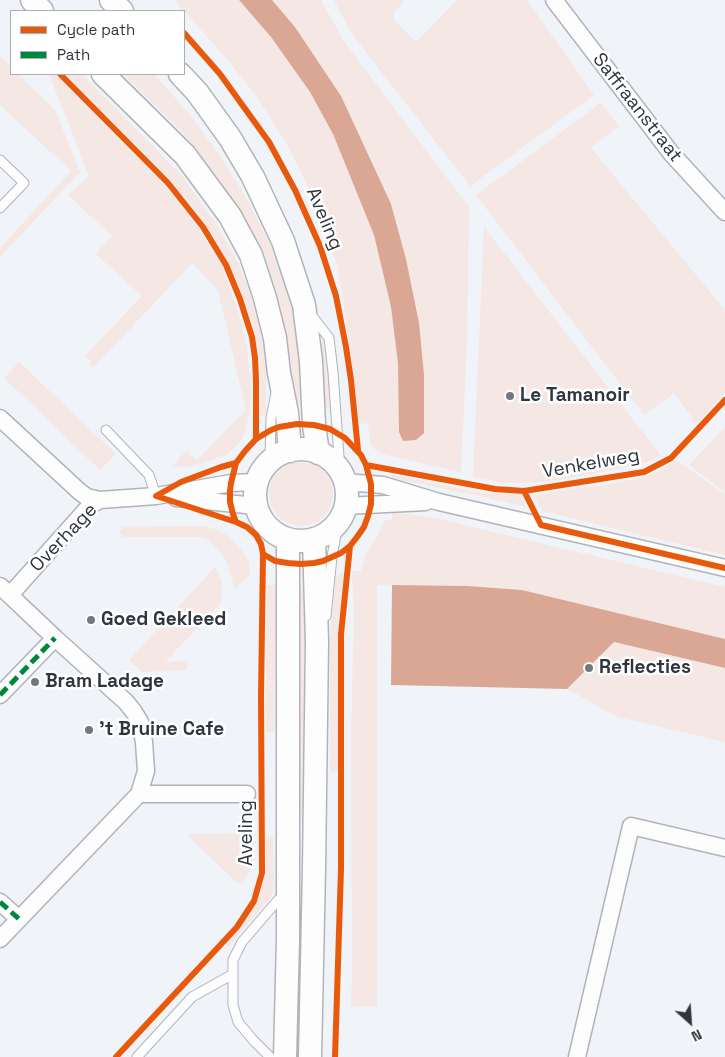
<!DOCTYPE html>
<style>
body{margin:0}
#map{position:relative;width:725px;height:1057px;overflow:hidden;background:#f0f3f8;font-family:"Space Grotesk",sans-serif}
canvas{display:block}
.legend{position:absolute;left:10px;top:10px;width:175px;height:65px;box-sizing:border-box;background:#fff;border:1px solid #acaeb2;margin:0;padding:6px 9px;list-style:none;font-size:15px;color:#2f343e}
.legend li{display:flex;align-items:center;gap:10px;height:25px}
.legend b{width:25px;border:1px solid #acaeb2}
.north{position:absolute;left:665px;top:997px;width:50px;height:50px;-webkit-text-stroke:4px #fff;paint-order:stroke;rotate:154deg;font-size:14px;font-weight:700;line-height:20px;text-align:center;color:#2f343e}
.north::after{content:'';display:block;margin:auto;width:18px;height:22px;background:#2f343e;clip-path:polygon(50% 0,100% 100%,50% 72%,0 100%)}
</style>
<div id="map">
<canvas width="725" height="1057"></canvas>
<ul class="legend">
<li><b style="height:6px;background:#e8590c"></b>Cycle path</li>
<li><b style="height:6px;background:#00873e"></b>Path</li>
</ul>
<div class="north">N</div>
</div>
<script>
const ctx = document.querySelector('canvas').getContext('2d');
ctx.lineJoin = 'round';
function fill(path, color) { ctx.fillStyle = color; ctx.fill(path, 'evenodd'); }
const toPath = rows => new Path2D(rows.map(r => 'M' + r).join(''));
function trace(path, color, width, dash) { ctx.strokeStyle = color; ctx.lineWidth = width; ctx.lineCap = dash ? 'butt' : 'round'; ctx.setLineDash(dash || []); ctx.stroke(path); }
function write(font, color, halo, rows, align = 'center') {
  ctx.font = font + ' "Space Grotesk",sans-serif'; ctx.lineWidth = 5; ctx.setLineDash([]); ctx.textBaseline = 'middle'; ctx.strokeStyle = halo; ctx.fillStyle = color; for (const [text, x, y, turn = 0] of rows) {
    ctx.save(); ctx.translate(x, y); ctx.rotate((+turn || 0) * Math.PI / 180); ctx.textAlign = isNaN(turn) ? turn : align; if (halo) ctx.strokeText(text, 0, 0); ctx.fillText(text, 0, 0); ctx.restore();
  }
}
const green = toPath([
 [174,0,239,0,271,37,310,92,333,134,374,235,391,307,398,363,419,323,406,259,391,204,295,27,272,0,321,0,343,40,469,207,467,337,461,472,382,454,373,448,370,442,368,423,359,424,355,380,338,267,305,181,287,144,255,94,227,59],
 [334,0,405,0,395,11,394,14,394,19,397,23,416,42,457,0,527,0,594,95,470,186,351,33],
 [0,56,11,67,11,74,18,74,55,110,80,172,0,257,0,248,71,171,0,105],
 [49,74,55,74,163,184,183,207,196,225,218,259,225,274,240,317,247,349,251,389,250,407,245,432,241,440,230,452,224,456,190,467,181,467,172,466,186,451,197,460,246,410,218,290,192,263,93,368,89,364,91,361,85,356,142,296,96,254,112,236,68,195,89,176],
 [66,74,82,74,182,176,216,224,236,259,245,280,259,321,266,363,266,414,260,417,260,361,258,346,252,323,248,309,236,280,218,244,201,218,172,182],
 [123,74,154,74,192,117,224,162,244,194,261,226,272,249,288,295,294,317,307,404,292,405,231,201,215,174,186,136],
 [601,103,619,126,591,148,725,310,725,392,697,424,674,393,644,415,476,195],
 [484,227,661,456,645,463,632,466,564,479,530,483,504,483,473,477],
 [324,337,325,340,328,366,331,410,321,407,320,378,322,342,323,338],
 [19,362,116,454,100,470,4,378],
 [725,427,725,492,689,465],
 [676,460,725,494,725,555,542,511,533,495,616,483,648,476,660,471],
 '269 494a32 32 0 1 1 64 0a32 32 0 1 1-64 0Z',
 [392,475,483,493,520,494,526,507,462,492,462,493,423,484,391,480],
 [392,512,434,518,725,587,725,639,522,590,468,586,377,585,377,1006,351,1007,352,967,351,737,354,613,352,571,361,571,367,551,375,541,385,520,392,520],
 [203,526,218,530,228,536,241,550,249,562,250,575,235,589,226,560,219,551,206,539,199,537,124,537,119,532,123,527],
 [215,567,222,581,221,603,165,662,187,661,187,670,142,672,129,660],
 [344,572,338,624,338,772,330,771,330,644,331,623,336,577],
 [267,585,281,585,281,608,275,641,274,732,266,732],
 [295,587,309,587,310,818,295,818],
 [614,642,725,668,725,742,618,717,567,689],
 [251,833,253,835,253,865,245,879,242,883,239,884,237,883,189,837,189,835,192,834],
 [273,836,274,876,273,891,270,898,228,947,226,945,240,929,257,902,266,876,266,837],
 [294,885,309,885,305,1057,291,1057]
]);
const water = toPath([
 [239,0,272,0,295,27,341,96,391,204,406,259,419,323,424,375,424,433,416,440,403,441,399,432,398,363,391,307,374,235,333,134,310,92,271,37],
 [392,585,468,586,522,590,725,639,725,668,614,642,567,689,391,685]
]);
const lane = toPath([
 [0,160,24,183,0,208],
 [310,313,329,338,333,372,340,471],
 [106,430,149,475,156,496],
 [270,461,271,418,276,393],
 [326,616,332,557,338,523],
 [137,1057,192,997,233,974],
 [270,1057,254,1041,238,1022,233,1005,233,960,242,942,278,900,286,894]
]);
const street = toPath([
 [554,0,671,153,725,212],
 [0,418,80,492,87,497,100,500],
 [345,482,383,485,439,502,725,568],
 [176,498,256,506],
 [346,506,426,502],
 [0,586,55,638,126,702,134,712,140,722,144,742,146,771,139,794,0,939],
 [10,595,86,510,92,504,100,500,156,496,231,483,256,482],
 [0,695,55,638],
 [139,794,247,794],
 [0,902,19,919],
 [577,1057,631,826,725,848]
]);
const secondary = toPath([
 [32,0,42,11],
 [111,0,122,11],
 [103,74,185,155,230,216,251,255,265,298,275,338,279,373,287,413,290,451],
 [180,74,197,92,230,138,253,177,283,241,304,305,311,361,314,425,318,453],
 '255 495a46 46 0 1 1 92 0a46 46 0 1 1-92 0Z',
 [285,1057,288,939,288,540],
 [310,1057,314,869,317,642,314,539]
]);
const quiet = toPath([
 [0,695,55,638],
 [0,902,19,919]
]);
const cycleway = toPath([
 [184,33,220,74,269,142,295,190,320,246,336,296,346,347,351,380,358,450],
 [60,74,168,183,203,227,226,265,240,299,252,337,255,358,256,380,256,439],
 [366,465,495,489,524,491,644,472,671,458,725,400],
 [524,491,541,525,725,568],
 [236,522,156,496,181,482,221,467,236,463],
 [116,1057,237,927,254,901,262,873,261,696,263,554,261,544,256,535,247,527,236,522,233,514,230,502,230,491,231,483,236,463,245,451,256,439,271,430,279,427,297,424,314,425,330,429,345,438,361,455,366,465,371,484,371,504,368,516,364,527,357,537,350,546,341,553,323,561,314,563,301,564,288,563,275,561,263,554],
 [335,1057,341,869,341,634,350,546]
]);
const markers = [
 [510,396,5,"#73777f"],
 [91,620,5,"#73777f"],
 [589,668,5,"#73777f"],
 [35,682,5,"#73777f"],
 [89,730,5,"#73777f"]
];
const streetNames = [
 ["Saffraanstraat",637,108,52],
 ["Aveling",324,219,67],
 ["Venkelweg",591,464,-10],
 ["Overhage",64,538,-46],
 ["Aveling",247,833,-90]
];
const poiNames = [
 ["Le Tamanoir",520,396],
 ["Goed Gekleed",101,620],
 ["Reflecties",599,668],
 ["Bram Ladage",45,682],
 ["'t Bruine Cafe",99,730]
];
fill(green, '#f4e7e4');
fill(water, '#daa795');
trace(lane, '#b0b4ba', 11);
trace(street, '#b0b4ba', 19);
trace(secondary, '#b0b4ba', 25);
trace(lane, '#fdfdfe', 9);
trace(street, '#fdfdfe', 16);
trace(secondary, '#fdfdfe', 22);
trace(quiet, '#00873e', 5, [10, 5]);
trace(cycleway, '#e8590c', 6);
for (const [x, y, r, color] of markers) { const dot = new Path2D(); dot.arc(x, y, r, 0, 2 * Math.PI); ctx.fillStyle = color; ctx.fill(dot); trace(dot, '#fff', 2); }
write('19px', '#2f343e', '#fff', streetNames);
write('bold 19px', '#2f343e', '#fff', poiNames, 'left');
</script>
